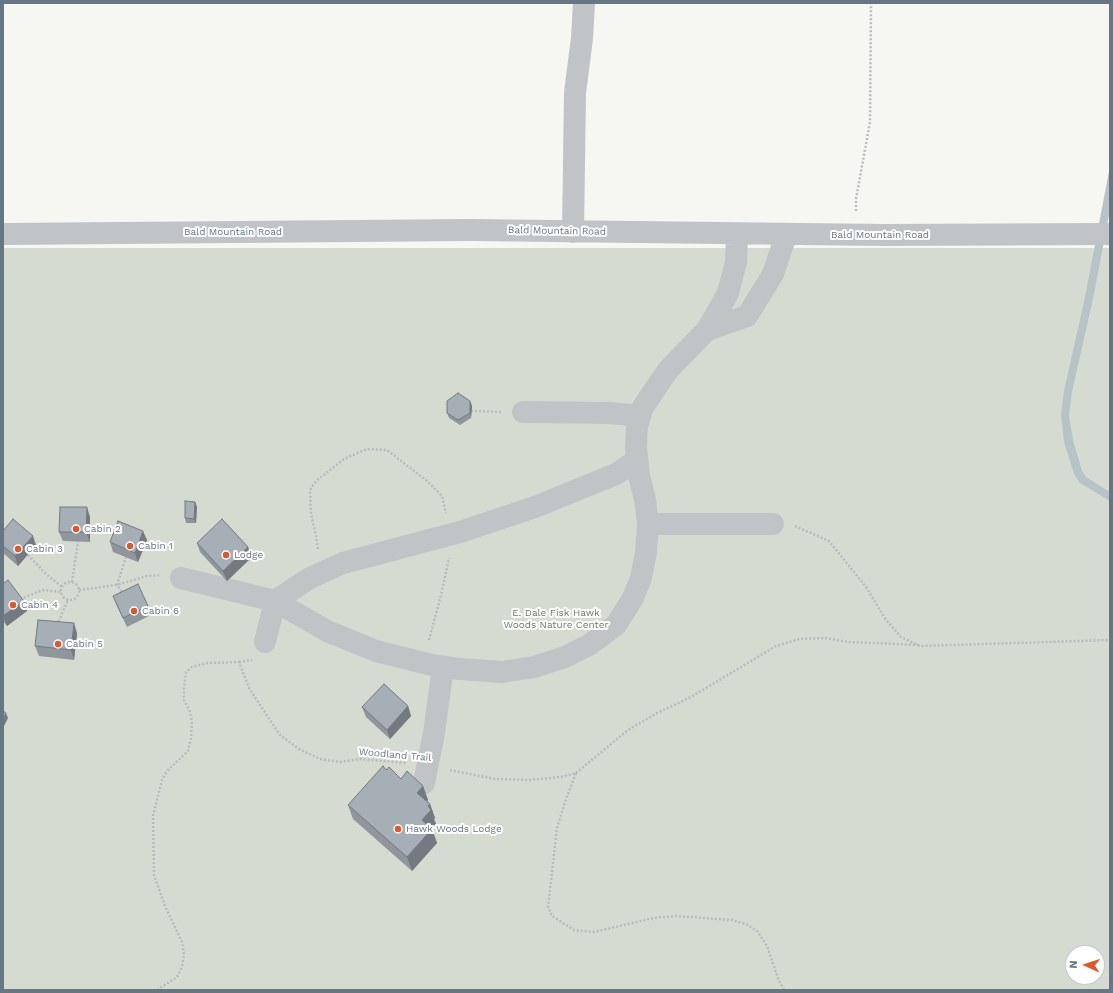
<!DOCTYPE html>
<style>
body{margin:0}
#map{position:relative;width:1113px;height:993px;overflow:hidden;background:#f6f6f3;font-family:"Work Sans",sans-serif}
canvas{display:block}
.frame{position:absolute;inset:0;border:4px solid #667684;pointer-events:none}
.north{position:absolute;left:1065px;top:945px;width:40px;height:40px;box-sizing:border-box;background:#fff;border:1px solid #c2c8ce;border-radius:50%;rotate:273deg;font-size:11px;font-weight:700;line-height:16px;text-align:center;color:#667684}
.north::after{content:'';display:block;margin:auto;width:14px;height:18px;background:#df572a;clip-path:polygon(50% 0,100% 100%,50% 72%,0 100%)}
</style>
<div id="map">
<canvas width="1113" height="993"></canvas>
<div class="frame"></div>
<div class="north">N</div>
</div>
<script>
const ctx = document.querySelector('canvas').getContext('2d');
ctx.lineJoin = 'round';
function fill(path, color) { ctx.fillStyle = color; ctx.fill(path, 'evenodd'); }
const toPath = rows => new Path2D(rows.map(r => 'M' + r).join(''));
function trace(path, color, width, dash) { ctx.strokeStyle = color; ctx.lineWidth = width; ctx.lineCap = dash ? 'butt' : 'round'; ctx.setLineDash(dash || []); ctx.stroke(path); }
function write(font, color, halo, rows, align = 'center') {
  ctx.font = font + ' "Work Sans",sans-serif'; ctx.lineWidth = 4; ctx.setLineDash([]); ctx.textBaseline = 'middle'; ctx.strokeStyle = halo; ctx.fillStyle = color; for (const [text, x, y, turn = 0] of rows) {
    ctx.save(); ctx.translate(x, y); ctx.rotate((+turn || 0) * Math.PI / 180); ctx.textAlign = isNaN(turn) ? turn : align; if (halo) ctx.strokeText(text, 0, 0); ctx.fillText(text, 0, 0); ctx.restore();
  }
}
const green = toPath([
 [3,248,1110,248,1110,990,3,990],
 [1073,953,1097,953,1097,977,1073,977]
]);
const water = toPath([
 [1110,166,1110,210,1093,299,1072,392,1069,416,1073,440,1082,471,1086,477,1110,492,1110,501,1080,483,1074,474,1064,442,1061,415,1064,391,1085,297]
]);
const path = toPath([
 [856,211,856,199,870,122,871,3],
 [471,411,501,412],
 [795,526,829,541,866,587,886,620,901,637,920,646,1110,640],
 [318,549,316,536,311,514,310,490,316,481,344,459,367,449,387,450,427,481,442,496,446,513],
 [28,555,46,574,62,587],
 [72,582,78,542],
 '61 591a9 9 0 1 1 18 0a9 9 0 1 1-18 0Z',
 [79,590,117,585,147,576,159,575],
 [124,595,117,585,126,557],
 [20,599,43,590,61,592],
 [57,625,68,600],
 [429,640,441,595,449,558],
 [239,662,252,660],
 [450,770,495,779,528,780,561,777,576,773,566,799,557,828,548,907,552,916,574,930,594,932,654,918,676,916,732,920,746,924,757,931,767,946,779,981,784,990],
 [576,773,628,730,657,713,691,697,776,646,799,639,825,638,849,642,919,645],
 [157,990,177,977,182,967,184,955,182,942,165,906,154,875,153,816,162,780,167,771,188,751,191,738,192,723,190,712,184,700,184,687,186,672,192,667,207,663,239,662,249,688,266,714,280,735,299,749,320,759,340,762,360,759,406,763]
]);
const minor = toPath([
 [573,232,575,93,582,38,584,3],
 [3,234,471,230,883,235,1110,234],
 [707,330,747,316,773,274,786,235],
 [523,412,610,413,640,416],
 [648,524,773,524],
 [181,578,275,601,327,631,376,651,432,665,459,669,502,672,534,667,565,657,589,645,616,625,633,598,641,578,646,552,648,524,645,500,639,475,636,447,637,426,643,407,668,370,707,330,728,293,736,262,737,234],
 [265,642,275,601,310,578,343,563,460,532,535,507,616,474,637,460],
 [424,783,434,733,443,667]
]);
const wall = toPath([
 [470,401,472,406,471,418,460,425,449,418,447,413],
 [195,502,197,507,196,523,186,523,185,518],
 [90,517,90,542,63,541,59,532],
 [3,531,36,545,18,566,3,553],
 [147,540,138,562,113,552,110,542],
 [197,543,248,547,252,557,227,581,200,552],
 [3,584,24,601,27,611,7,626,3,621],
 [113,596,148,606,151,615,127,627,117,606],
 [77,633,74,660,39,656,35,646],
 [408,706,411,716,390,739,366,717,362,707],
 [401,779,423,786,428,800,427,801,430,804,435,818,434,819,436,824,432,829,437,843,412,871,353,819,348,805]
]);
const shadedWall = toPath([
 [470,401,472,406,471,418,470,413],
 [195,502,197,507,196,523,194,519],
 [87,507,90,517,90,542,86,532],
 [143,531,147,540,138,562,135,553],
 [33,536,36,545,18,566,15,556],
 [248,547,252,557,227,581,223,571],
 [24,601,27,611,7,626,3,616],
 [74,623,77,633,74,660,71,650],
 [408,706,411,716,390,739,387,730],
 [6,713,8,718,3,728,3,719],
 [423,786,428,800,422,807,417,793],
 [430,804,435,818,434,819,436,824,432,829,437,843,412,871,407,857,428,806]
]);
const building = toPath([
 [458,393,470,401,470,413,458,420,447,413,447,401,458,393],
 [185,501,195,502,194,519,185,518,185,501],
 [60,507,87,507,86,532,59,532,60,507],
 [13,519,33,536,15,556,3,546,3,531,13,519],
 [222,519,248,547,223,571,197,543,222,519],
 [118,521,143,531,135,553,110,542,118,521],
 [8,580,24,601,3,616,3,584,8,580],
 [138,584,148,606,123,618,113,596,138,584],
 [38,620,74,623,71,650,35,646,38,620],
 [384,684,408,706,387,730,362,707,384,684],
 [3,711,6,713,3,719,3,711],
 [383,766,386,770,389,767,401,779,407,771,423,786,417,793,430,804,428,806,431,810,422,820,432,829,407,857,348,805,383,766]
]);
const markers = [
 [76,529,4,"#df572a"],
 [130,546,4,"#df572a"],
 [18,549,4,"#df572a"],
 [226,555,4,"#df572a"],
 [13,605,4,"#df572a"],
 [134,611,4,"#df572a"],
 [58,644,4,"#df572a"],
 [398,829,4,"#df572a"]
];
const streetNames = [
 ["Bald Mountain Road",557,231,1],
 ["Bald Mountain Road",233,232],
 ["Bald Mountain Road",880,235],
 ["Woodland Trail",395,755,5]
];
const poiNames = [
 ["Cabin 2",84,529],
 ["Cabin 1",138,546],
 ["Cabin 3",26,549],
 ["Lodge",234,555],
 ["Cabin 4",21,605],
 ["Cabin 6",142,611],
 ["Cabin 5",66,644],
 ["Hawk Woods Lodge",406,829]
];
const parkNames = [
 ["E. Dale Fisk Hawk",556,613],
 ["Woods Nature Center",556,625]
];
fill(green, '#d6dbd2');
fill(water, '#b8c3c8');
trace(path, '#b8bbbe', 2.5, [2, 2]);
trace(minor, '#c0c4c7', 22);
fill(wall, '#8f969c');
fill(shadedWall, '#747a7f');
fill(building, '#a6afb5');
trace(building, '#747a7f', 1);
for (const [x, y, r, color] of markers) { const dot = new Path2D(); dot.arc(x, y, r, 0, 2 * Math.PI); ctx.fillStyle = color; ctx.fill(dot); trace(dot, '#fff', 1.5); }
write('10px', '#667684', '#fff', streetNames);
write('10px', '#667684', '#fff', poiNames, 'left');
write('10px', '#697b65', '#fff', parkNames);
</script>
